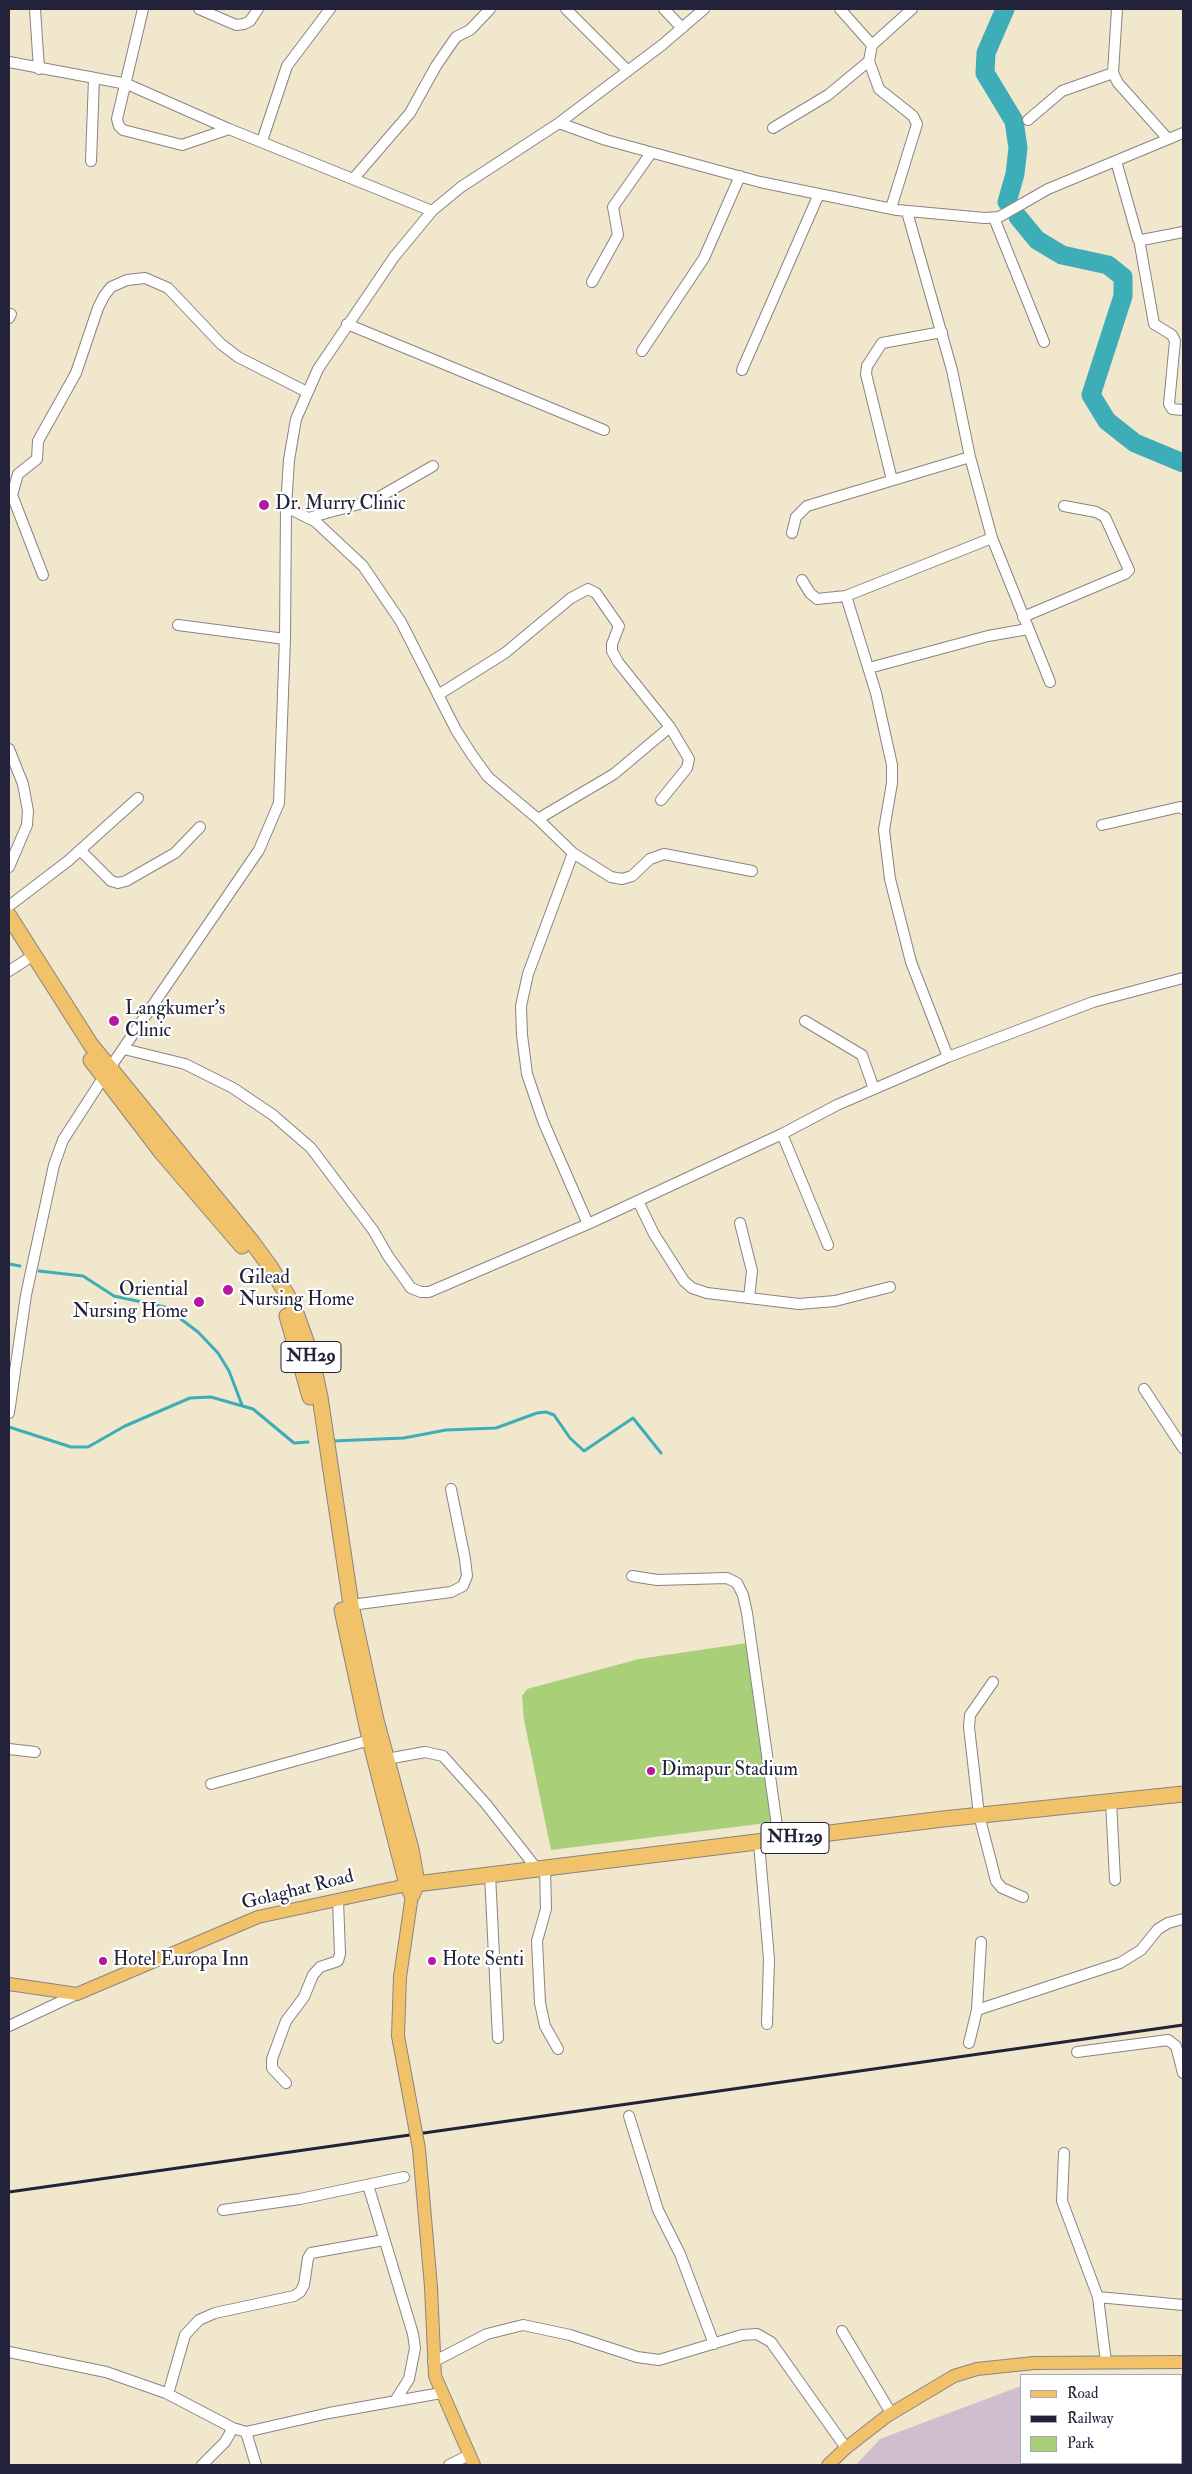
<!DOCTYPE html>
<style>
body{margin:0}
#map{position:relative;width:1192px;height:2474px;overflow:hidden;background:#f0e7cd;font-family:"IM FELL Double Pica",serif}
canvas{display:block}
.frame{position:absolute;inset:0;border:10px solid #22223b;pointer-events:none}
.legend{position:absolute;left:1020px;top:2374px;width:162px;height:90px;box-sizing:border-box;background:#fff;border:1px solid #a7a7b1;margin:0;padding:6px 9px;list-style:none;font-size:15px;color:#22223b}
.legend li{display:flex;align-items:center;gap:10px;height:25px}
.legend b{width:25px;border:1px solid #a7a7b1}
</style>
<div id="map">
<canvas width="1192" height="2474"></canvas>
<div class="frame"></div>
<ul class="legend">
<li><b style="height:6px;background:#f2c26a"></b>Road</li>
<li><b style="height:6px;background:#22223b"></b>Railway</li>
<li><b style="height:14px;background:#a9cf79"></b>Park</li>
</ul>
</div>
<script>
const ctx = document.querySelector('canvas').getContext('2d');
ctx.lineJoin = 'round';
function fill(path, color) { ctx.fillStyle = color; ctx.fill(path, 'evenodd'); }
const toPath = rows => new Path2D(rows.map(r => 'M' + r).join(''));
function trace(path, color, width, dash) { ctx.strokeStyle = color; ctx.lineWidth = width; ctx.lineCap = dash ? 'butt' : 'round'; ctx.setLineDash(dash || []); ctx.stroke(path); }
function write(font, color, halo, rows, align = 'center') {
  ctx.font = font + ' "IM FELL Double Pica",serif'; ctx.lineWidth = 4.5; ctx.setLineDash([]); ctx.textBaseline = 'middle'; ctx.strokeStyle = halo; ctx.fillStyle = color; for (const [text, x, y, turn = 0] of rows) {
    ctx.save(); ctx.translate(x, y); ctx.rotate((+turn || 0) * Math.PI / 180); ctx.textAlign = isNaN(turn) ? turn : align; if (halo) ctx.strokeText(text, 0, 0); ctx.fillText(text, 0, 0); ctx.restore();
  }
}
const industrial = toPath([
 [1021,2386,1021,2463,1034,2463,1025,2465,856,2465,880,2439]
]);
const green = toPath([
 [747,1643,775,1822,551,1850,524,1720,522,1696,527,1689,639,1659]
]);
const stream = toPath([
 [9,1264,20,1266],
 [39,1271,83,1276,114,1296,165,1307,198,1332,218,1353,229,1371,242,1405],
 [9,1427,71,1447,88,1447,125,1426,190,1398,211,1397,253,1409,294,1443,308,1442],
 [333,1441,404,1438,446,1430,496,1428,537,1413,546,1412,554,1415,570,1438,584,1451,633,1418,661,1453]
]);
const river = toPath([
 [1005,9,986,53,985,73,1014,121,1018,148,1015,174,1007,202],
 [1018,217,1037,240,1062,255,1108,265,1123,277,1123,296,1091,395,1107,421,1135,443,1183,463]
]);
const minor = toPath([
 [35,9,39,69],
 [143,9,117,119,119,126,123,130,182,145,229,129],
 [199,9,236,25,244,24,250,21,258,9],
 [566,9,627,70],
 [664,9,682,28],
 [840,9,872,45],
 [1117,9,1113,73,1118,83,1168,139],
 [9,62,127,84,229,129,432,211],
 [1028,120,1062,91,1113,73],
 [559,123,606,140,760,182,897,210,985,218,999,217,1048,189,1183,133],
 [773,128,828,95,869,61],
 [262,141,287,66,330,9],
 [91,161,94,78],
 [1116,161,1138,239,1142,240,1183,232],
 [354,178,410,113,436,66,456,37,470,30,490,9],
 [891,208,917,124,913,116,879,89,869,61,872,45,912,9],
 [994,218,1044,342],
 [1139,239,1154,324,1172,335,1175,341,1169,404,1172,409,1183,410],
 [592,282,618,235,613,207,651,153],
 [9,318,11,314],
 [347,324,604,430],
 [642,351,704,258,740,176],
 [742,370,819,194],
 [970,457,992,538,1050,682],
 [892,480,866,374,867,366,882,343,942,332],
 [9,492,12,495,43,575],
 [12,495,18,474,37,459,38,441,76,373,98,308,104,296,111,287,127,280,145,278,168,288,221,344,238,357,307,392],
 [286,507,316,522,363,566,401,622,456,730,472,755,488,777,538,819,573,853,611,877,622,879,632,876,650,859,664,854,752,871],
 [308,518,374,500,433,466],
 [792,533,796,517,807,506,970,457,952,370,907,212],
 [802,580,810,593,817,599,846,596,992,538],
 [846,596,876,693,892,765,892,783,884,830,890,879,911,962,948,1057],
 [1023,617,1125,574,1129,570,1105,517,1096,512,1064,506],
 [178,625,285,639],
 [869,668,988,636,1028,629],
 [438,695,505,653,571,598,588,589,596,593,619,626,612,644,612,651,618,662,670,727,689,759,687,768,661,800],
 [9,749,23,784,28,811,27,825,9,867],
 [538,819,614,774,670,727],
 [1102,825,1180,807,1183,809],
 [80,850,111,881,118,883,126,881,175,853,200,827],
 [573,853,528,974,521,1006,522,1035,527,1074,543,1121,588,1224],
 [9,906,68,861,138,798],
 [9,971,26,960],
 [805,1021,862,1055,874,1089],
 [124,1049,185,1064,233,1088,273,1115,311,1148,373,1230,388,1256,411,1288,421,1292,429,1292,588,1224,782,1134,837,1105,948,1057,1093,1002,1183,978],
 [782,1134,828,1245],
 [638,1201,654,1234,684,1281,692,1288,707,1293,799,1304,835,1301,890,1287],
 [740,1223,752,1271,749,1298],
 [1144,1389,1183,1448],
 [9,1413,26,1295,54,1165,63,1140,103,1078,259,850,279,803,285,639,286,507,289,460,296,419,318,369,394,257,432,211,461,187,559,123,662,45,704,9],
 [632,1576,657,1580,727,1578,737,1583,743,1595,747,1613,779,1840],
 [351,1605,451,1592,463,1586,467,1576,465,1559,451,1489],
 [993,1682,970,1715,969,1727,979,1815,996,1881,1002,1888,1023,1897],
 [9,1749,35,1752],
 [387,1759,425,1752,443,1756,486,1804,537,1869],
 [211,1784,370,1740],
 [1111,1801,1115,1880],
 [759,1843,769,1959,767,2024],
 [545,1868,546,1909,537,1941,540,2003,545,2026,558,2049],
 [490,1874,498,2038],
 [977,2010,1120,1963,1141,1950,1158,1929,1168,1923,1183,1919],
 [9,2026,77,1994],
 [969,2043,977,2010,981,1942],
 [1077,2052,1168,2040,1176,2046,1183,2073],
 [286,2083,272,2068,272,2059,286,2021,304,1997,313,1975,320,1967,338,1961,340,1954,338,1900],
 [629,2116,658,2210,680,2254,714,2344],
 [1064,2153,1062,2201,1098,2297,1106,2362],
 [368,2185,413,2334,415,2348,409,2379,395,2401],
 [223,2210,300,2199,404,2177],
 [1098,2297,1183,2305],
 [842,2331,891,2413],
 [9,2352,106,2372,166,2393,233,2428,246,2432,329,2413,441,2393],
 [433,2362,487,2334,523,2325,570,2335,637,2357,659,2360,742,2335,757,2334,771,2342,846,2448],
 [168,2394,185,2335,199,2320,215,2313,294,2296,300,2292,304,2285,308,2258,311,2253,384,2240],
 [246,2432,256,2465],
 [202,2465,225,2442,233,2428],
 [449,2465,469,2455]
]);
const major = toPath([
 [9,1984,77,1994,258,1917,407,1885],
 [398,2036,400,1977,412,1895],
 [431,2287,435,2376,474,2465],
 [828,2465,846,2448,887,2416,954,2376,977,2369,1034,2363,1183,2362]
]);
const highway = toPath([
 [9,916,91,1045,252,1242,271,1268,293,1305,311,1355,320,1397,351,1605,376,1720,411,1849,417,1883,412,1895],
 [91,1060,162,1153,242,1246],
 [287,1316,310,1397],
 [342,1610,370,1740,407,1885,412,1895],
 [408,1885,943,1819,1183,1794]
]);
const rail = toPath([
 [9,2192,1183,2025]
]);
const majorBridge = toPath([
 [398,2036,419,2149,431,2287]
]);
const markers = [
 [264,505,6,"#b5179e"],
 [114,1021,6,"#b5179e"],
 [228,1290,6,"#b5179e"],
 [199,1302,6,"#b5179e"],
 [651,1771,5,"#b5179e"],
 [103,1961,5,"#b5179e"],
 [432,1961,5,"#b5179e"]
];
const shields = [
 [311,1357,60],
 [795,1838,68]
];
const shieldNames = [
 ["NH29",311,1357],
 ["NH129",795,1838]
];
const poiNames = [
 ["Dr. Murry Clinic",275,505],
 ["Langkumer's",125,1010],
 ["Clinic",125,1032],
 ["Gilead",239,1279],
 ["Nursing Home",239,1301],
 ["Oriential",188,1291,"right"],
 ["Nursing Home",188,1313,"right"],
 ["Dimapur Stadium",661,1771],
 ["Hotel Europa Inn",113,1961],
 ["Hote Senti",442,1961]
];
const streetNames = [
 ["Golaghat Road",298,1891,-14]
];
fill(industrial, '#d0bdcd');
fill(green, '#a9cf79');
trace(stream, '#3dadb8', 3);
trace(river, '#3dadb8', 19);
trace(minor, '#898484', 12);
trace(major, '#898484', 14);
trace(highway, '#898484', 17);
trace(minor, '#fff', 10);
trace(major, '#f2c26a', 12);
trace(highway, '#f2c26a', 15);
trace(rail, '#22223b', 3);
trace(majorBridge, '#898484', 14, []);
trace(majorBridge, '#f2c26a', 12);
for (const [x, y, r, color] of markers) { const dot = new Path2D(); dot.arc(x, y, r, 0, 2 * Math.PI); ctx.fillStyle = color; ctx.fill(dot); trace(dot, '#fff', 2); }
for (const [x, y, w] of shields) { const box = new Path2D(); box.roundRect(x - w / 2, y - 15.5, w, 31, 4); ctx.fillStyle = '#fff'; ctx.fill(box); trace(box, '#22223b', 1); }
write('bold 18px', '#22223b', null, shieldNames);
write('19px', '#22223b', '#fff', poiNames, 'left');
write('19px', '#22223b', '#fff', streetNames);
</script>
